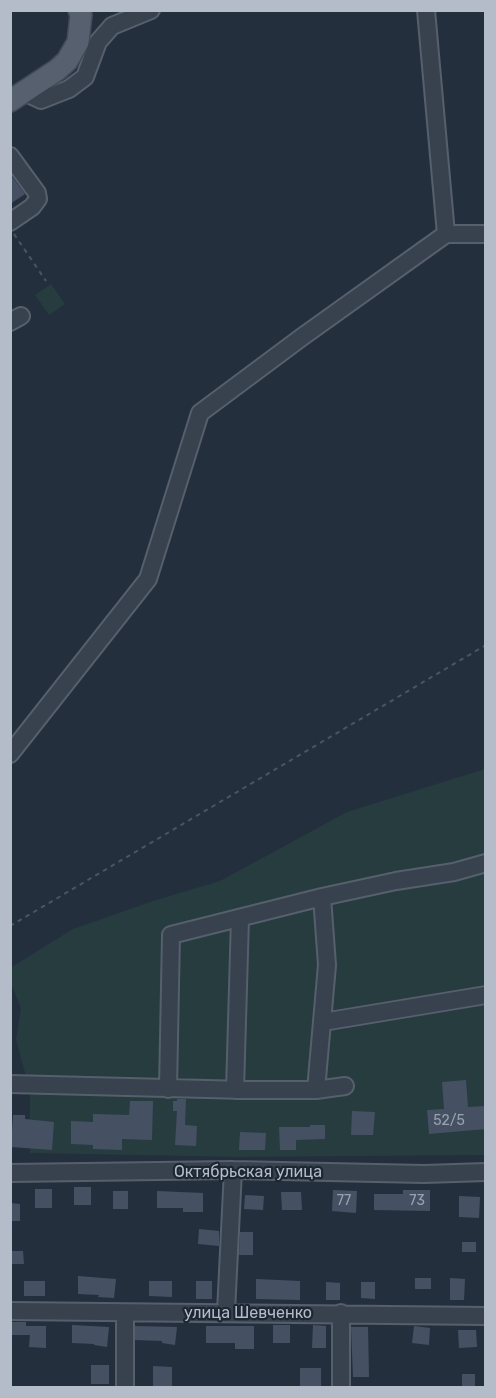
<!DOCTYPE html>
<meta charset="utf-8">
<style>
body{margin:0}
#map{position:relative;width:496px;height:1398px;overflow:hidden;background:#242f3e;font-family:Rubik,sans-serif}
canvas{display:block}
.frame{position:absolute;inset:0;border:12px solid #b4bcc9;pointer-events:none}
</style>
<div id="map">
<canvas width="496" height="1398"></canvas>
<div class="frame"></div>
</div>
<script>
const ctx = document.querySelector('canvas').getContext('2d');
ctx.lineJoin = 'round';
function fill(path, color) { ctx.fillStyle = color; ctx.fill(path, 'evenodd'); }
const toPath = rows => new Path2D(rows.map(r => 'M' + r).join(''));
function trace(path, color, width, dash) { ctx.strokeStyle = color; ctx.lineWidth = width; ctx.lineCap = dash ? 'butt' : 'round'; ctx.setLineDash(dash || []); ctx.stroke(path); }
function write(font, color, halo, rows, align = 'center') {
  ctx.font = font + ' Rubik,sans-serif'; ctx.lineWidth = 4.5; ctx.setLineDash([]); ctx.textBaseline = 'middle'; ctx.strokeStyle = halo; ctx.fillStyle = color; for (const [text, x, y, turn = 0] of rows) {
    ctx.save(); ctx.translate(x, y); ctx.rotate((+turn || 0) * Math.PI / 180); ctx.textAlign = isNaN(turn) ? turn : align; if (halo) ctx.strokeText(text, 0, 0); ctx.fillText(text, 0, 0); ctx.restore();
  }
}
const green = toPath([
 [51,284,65,304,49,315,35,295],
 [485,769,485,1155,240,1157,30,1153,30,1091,16,1040,21,1008,11,984,10,968,73,929,153,901,220,881,347,812]
]);
const building = toPath([
 [10,174,25,194,10,204],
 [466,1080,468,1107,486,1106,486,1129,429,1134,427,1110,444,1109,442,1082],
 [177,1099,186,1099,185,1125,197,1126,196,1146,175,1145,177,1111,173,1111,173,1101,177,1101],
 [130,1101,153,1101,152,1140,122,1139,122,1150,93,1149,93,1145,71,1144,71,1121,93,1122,93,1114,129,1115],
 [352,1111,375,1112,373,1135,351,1135],
 [13,1115,25,1115,25,1119,54,1122,52,1150,11,1147],
 [310,1125,325,1125,325,1139,296,1140,296,1150,280,1150,279,1127,310,1127],
 [240,1132,266,1133,265,1150,239,1150],
 [74,1187,91,1187,91,1205,74,1205],
 [35,1189,52,1189,52,1208,35,1208],
 [333,1190,357,1191,356,1213,332,1211],
 [403,1190,430,1190,430,1211,374,1210,374,1194,403,1194],
 [113,1191,128,1191,128,1209,113,1209],
 [157,1191,203,1193,203,1212,183,1212,183,1208,157,1208],
 [281,1192,301,1192,302,1210,282,1210],
 [245,1195,264,1196,263,1210,244,1209],
 [459,1196,480,1197,479,1218,459,1217],
 [10,1203,20,1204,20,1221,10,1221],
 [199,1229,219,1231,219,1246,198,1244],
 [240,1232,253,1232,253,1255,239,1255],
 [462,1242,476,1242,476,1252,462,1252],
 [10,1251,23,1251,24,1264,10,1264],
 [78,1276,116,1279,114,1298,98,1297,99,1295,78,1294],
 [415,1278,431,1278,431,1289,415,1289],
 [450,1278,465,1279,464,1300,450,1300],
 [256,1279,300,1281,300,1300,256,1299],
 [24,1281,45,1281,45,1296,24,1296],
 [149,1281,172,1281,172,1297,149,1296],
 [196,1281,212,1281,212,1299,196,1299],
 [326,1282,340,1283,340,1300,326,1300],
 [361,1282,375,1282,375,1299,361,1298],
 [10,1322,26,1322,26,1326,46,1326,46,1348,29,1347,30,1335,10,1335],
 [72,1325,109,1327,107,1347,94,1345,94,1344,72,1343],
 [273,1325,290,1325,290,1343,273,1343],
 [313,1325,326,1326,326,1348,312,1348],
 [135,1326,177,1327,175,1345,162,1343,162,1341,135,1340],
 [206,1326,254,1326,254,1349,235,1349,235,1343,206,1343],
 [414,1326,430,1328,429,1345,412,1343],
 [351,1327,368,1327,369,1377,353,1377],
 [458,1330,476,1330,477,1347,459,1348],
 [91,1365,109,1365,109,1384,91,1384],
 [153,1366,172,1367,172,1386,153,1386],
 [300,1368,321,1368,321,1388,300,1388],
 [462,1374,475,1374,475,1388,462,1388]
]);
const path = toPath([
 [14,234,46,281],
 [10,926,486,645]
]);
const minor = toPath([
 [426,10,446,234],
 [24,92,41,100,69,89,85,77,98,42,112,26,151,10],
 [10,156,37,193,38,199,32,207,10,222],
 [10,322,21,316],
 [10,754,148,579,200,413,302,337,446,234,486,234],
 [323,1022,486,995],
 [10,1084,246,1090,316,1090,345,1086],
 [168,1089,171,935,322,897,396,881,454,872,486,863],
 [235,1090,240,918],
 [316,1090,327,965,322,897],
 [10,1173,233,1170,424,1174,486,1172],
 [10,1311,486,1316],
 [226,1312,233,1170],
 [341,1313,341,1388],
 [125,1388,125,1313]
]);
const major = toPath([
 [10,101,57,70,67,61,78,42,81,15,79,10]
]);
const numberNames = [
 ["52/5",449,1121],
 ["77",344,1201],
 ["73",417,1201]
];
const streetNames = [
 ["Октябрьская улица",248,1172],
 ["улица Шевченко",248,1313]
];
fill(green, '#263c3f');
fill(building, '#455162');
trace(minor, '#565f6c', 20);
trace(major, '#414a57', 24);
trace(path, '#44595c', 2, [4.5, 4.5]);
trace(minor, '#38414e', 16);
trace(major, '#56606e', 21);
write('14px', '#98a1af', null, numberNames);
write('16px', '#b4bcc9', '#1d2633', streetNames);
</script>
